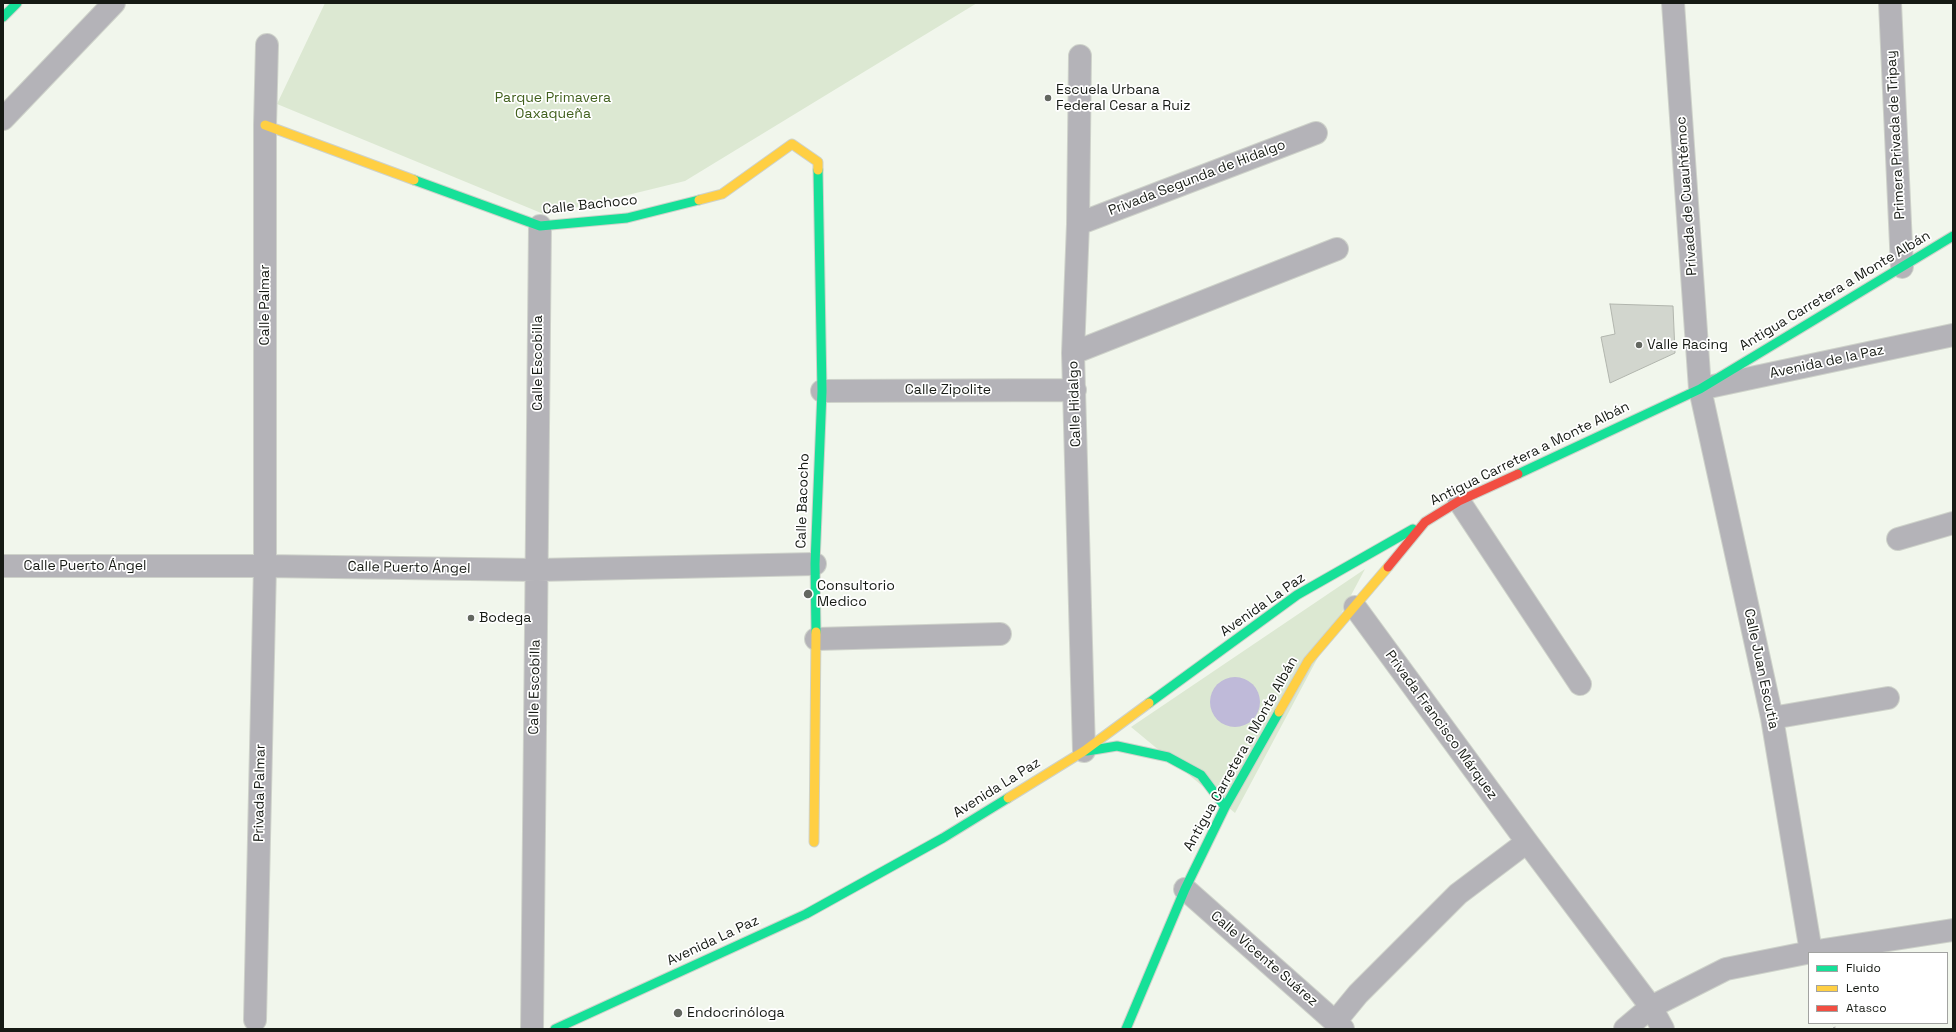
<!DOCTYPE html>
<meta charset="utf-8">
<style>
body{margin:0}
#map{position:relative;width:1956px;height:1032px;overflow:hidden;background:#f1f6ec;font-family:"Space Grotesk",sans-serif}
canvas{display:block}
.frame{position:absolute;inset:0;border:4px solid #161a14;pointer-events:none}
.legend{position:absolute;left:1808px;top:952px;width:140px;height:72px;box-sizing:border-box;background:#fff;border:1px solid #a2a3a1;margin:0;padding:5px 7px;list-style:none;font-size:12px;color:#161a14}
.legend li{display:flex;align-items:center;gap:8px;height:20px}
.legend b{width:20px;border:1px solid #a2a3a1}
</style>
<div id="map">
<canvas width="1956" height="1032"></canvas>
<div class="frame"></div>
<ul class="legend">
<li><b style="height:5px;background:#16e098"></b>Fluido</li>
<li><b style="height:5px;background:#ffcf43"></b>Lento</li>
<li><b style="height:5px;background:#f24e42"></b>Atasco</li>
</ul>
</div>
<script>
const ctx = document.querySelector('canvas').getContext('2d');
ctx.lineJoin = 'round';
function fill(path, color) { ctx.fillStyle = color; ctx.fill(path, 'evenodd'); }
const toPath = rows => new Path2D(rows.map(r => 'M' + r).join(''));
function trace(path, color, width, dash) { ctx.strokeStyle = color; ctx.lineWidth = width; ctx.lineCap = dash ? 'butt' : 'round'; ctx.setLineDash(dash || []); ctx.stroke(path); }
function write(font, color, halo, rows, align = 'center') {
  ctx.font = font + ' "Space Grotesk",sans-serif'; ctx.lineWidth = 3.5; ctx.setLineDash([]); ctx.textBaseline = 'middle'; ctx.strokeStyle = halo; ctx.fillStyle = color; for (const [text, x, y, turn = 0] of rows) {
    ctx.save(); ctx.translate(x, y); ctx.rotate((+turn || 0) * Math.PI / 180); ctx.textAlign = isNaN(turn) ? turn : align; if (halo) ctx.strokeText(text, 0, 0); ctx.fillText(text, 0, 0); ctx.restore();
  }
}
const green = toPath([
 [325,3,977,3,685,181,546,215,277,104],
 [1365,569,1235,813,1131,727]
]);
const water = toPath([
 '1210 702a25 25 0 1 1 50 0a25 25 0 1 1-50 0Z'
]);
const building = toPath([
 [1610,304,1673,306,1675,353,1610,383,1601,337,1615,334,1610,304]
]);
const path = toPath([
 [1833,1023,1835,1029]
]);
const street = toPath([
 [1673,3,1700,389,1772,718,1811,952],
 [1890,3,1902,267],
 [1080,56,1078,224,1073,353,1084,751],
 [3,119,114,3],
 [1078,224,1316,133],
 [1073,353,1337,249],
 [1704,388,1953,335],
 [822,391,1075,390],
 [1459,501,1580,684],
 [1898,539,1953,523],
 [3,566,265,566,537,570,815,564],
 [1355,607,1527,842,1651,1007,1663,1029],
 [816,639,1000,634],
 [1772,718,1888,698],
 [1185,889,1343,1029],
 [255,1020,265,566,265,125,267,45],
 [1335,1022,1358,994,1458,894,1527,842],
 [532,1029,540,226],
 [1625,1029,1651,1007,1726,969,1811,952,1953,930]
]);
const fast = toPath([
 [3,17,17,3],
 [414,180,540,226,627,218,699,200],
 [1518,474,1700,389,1953,236],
 [816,632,815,564,822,391,818,170],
 [1149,703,1297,595,1413,529],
 [1087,751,1117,746,1168,757,1201,775,1225,807],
 [555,1029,806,914,943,838,1008,798],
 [1126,1029,1185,889,1225,807,1279,712]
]);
const slow = toPath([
 [265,125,414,180],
 [699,200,722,194,792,144,818,162,818,170],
 [1279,712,1308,661,1388,567],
 [1008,798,1084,751,1149,703],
 [814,842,816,632]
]);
const jam = toPath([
 [1388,567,1425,522,1459,501,1518,474]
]);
const markers = [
 [1048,98,4,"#636760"],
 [1639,345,4,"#636760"],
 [808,594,5,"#636760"],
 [471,618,4,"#636760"],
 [678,1013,5,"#636760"]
];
const poiNames = [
 ["Escuela Urbana",1056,90],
 ["Federal Cesar a Ruiz",1056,106],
 ["Valle Racing",1647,345],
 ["Consultorio",817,586],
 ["Medico",817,602],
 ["Bodega",479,618],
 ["Endocrinóloga",687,1013]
];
const parkNames = [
 ["Parque Primavera",553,98],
 ["Oaxaqueña",553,114]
];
const streetNames = [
 ["Primera Privada de Tripay",1896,135,-93],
 ["Privada Segunda de Hidalgo",1197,178,-21],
 ["Privada de Cuauhtémoc",1687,196,-94],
 ["Calle Bachoco",590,205,-6],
 ["Antigua Carretera a Monte Albán",1835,291,-31],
 ["Calle Palmar",265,305,-90],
 ["Avenida de la Paz",1827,362,-12],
 ["Calle Escobilla",538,363,-90],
 ["Calle Zipolite",948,390],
 ["Calle Hidalgo",1075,404,-92],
 ["Antigua Carretera a Monte Albán",1530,454,-26],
 ["Calle Bacocho",803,501,-88],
 ["Calle Puerto Ángel",85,566],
 ["Calle Puerto Ángel",409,568,1],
 ["Avenida La Paz",1263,605,-35],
 ["Calle Juan Escutia",1761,669,78],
 ["Calle Escobilla",535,687,-89],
 ["Privada Francisco Márquez",1441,725,54],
 ["Antigua Carretera a Monte Albán",1241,754,-61],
 ["Avenida La Paz",997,788,-32],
 ["Privada Palmar",260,793,-89],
 ["Avenida La Paz",713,941,-25],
 ["Calle Vicente Suárez",1264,959,41]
];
fill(green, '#dce8d2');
fill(water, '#bfbad9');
fill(building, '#d2d6ce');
trace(building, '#b1b5ad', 1);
trace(street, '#ced2ca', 24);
trace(fast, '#ced2ca', 11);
trace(slow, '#ced2ca', 11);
trace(jam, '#ced2ca', 11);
trace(path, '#b0b0b0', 2.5, [1, 3]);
trace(street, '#b4b3b8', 22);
trace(fast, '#16e098', 9);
trace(slow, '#ffcf43', 9);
trace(jam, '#f24e42', 9);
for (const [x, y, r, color] of markers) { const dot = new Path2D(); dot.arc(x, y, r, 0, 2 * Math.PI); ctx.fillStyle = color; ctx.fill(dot); trace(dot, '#fff', 1.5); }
write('14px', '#161a14', '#fff', poiNames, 'left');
write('14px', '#41601d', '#fff', parkNames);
write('14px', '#161a14', '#fff', streetNames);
</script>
